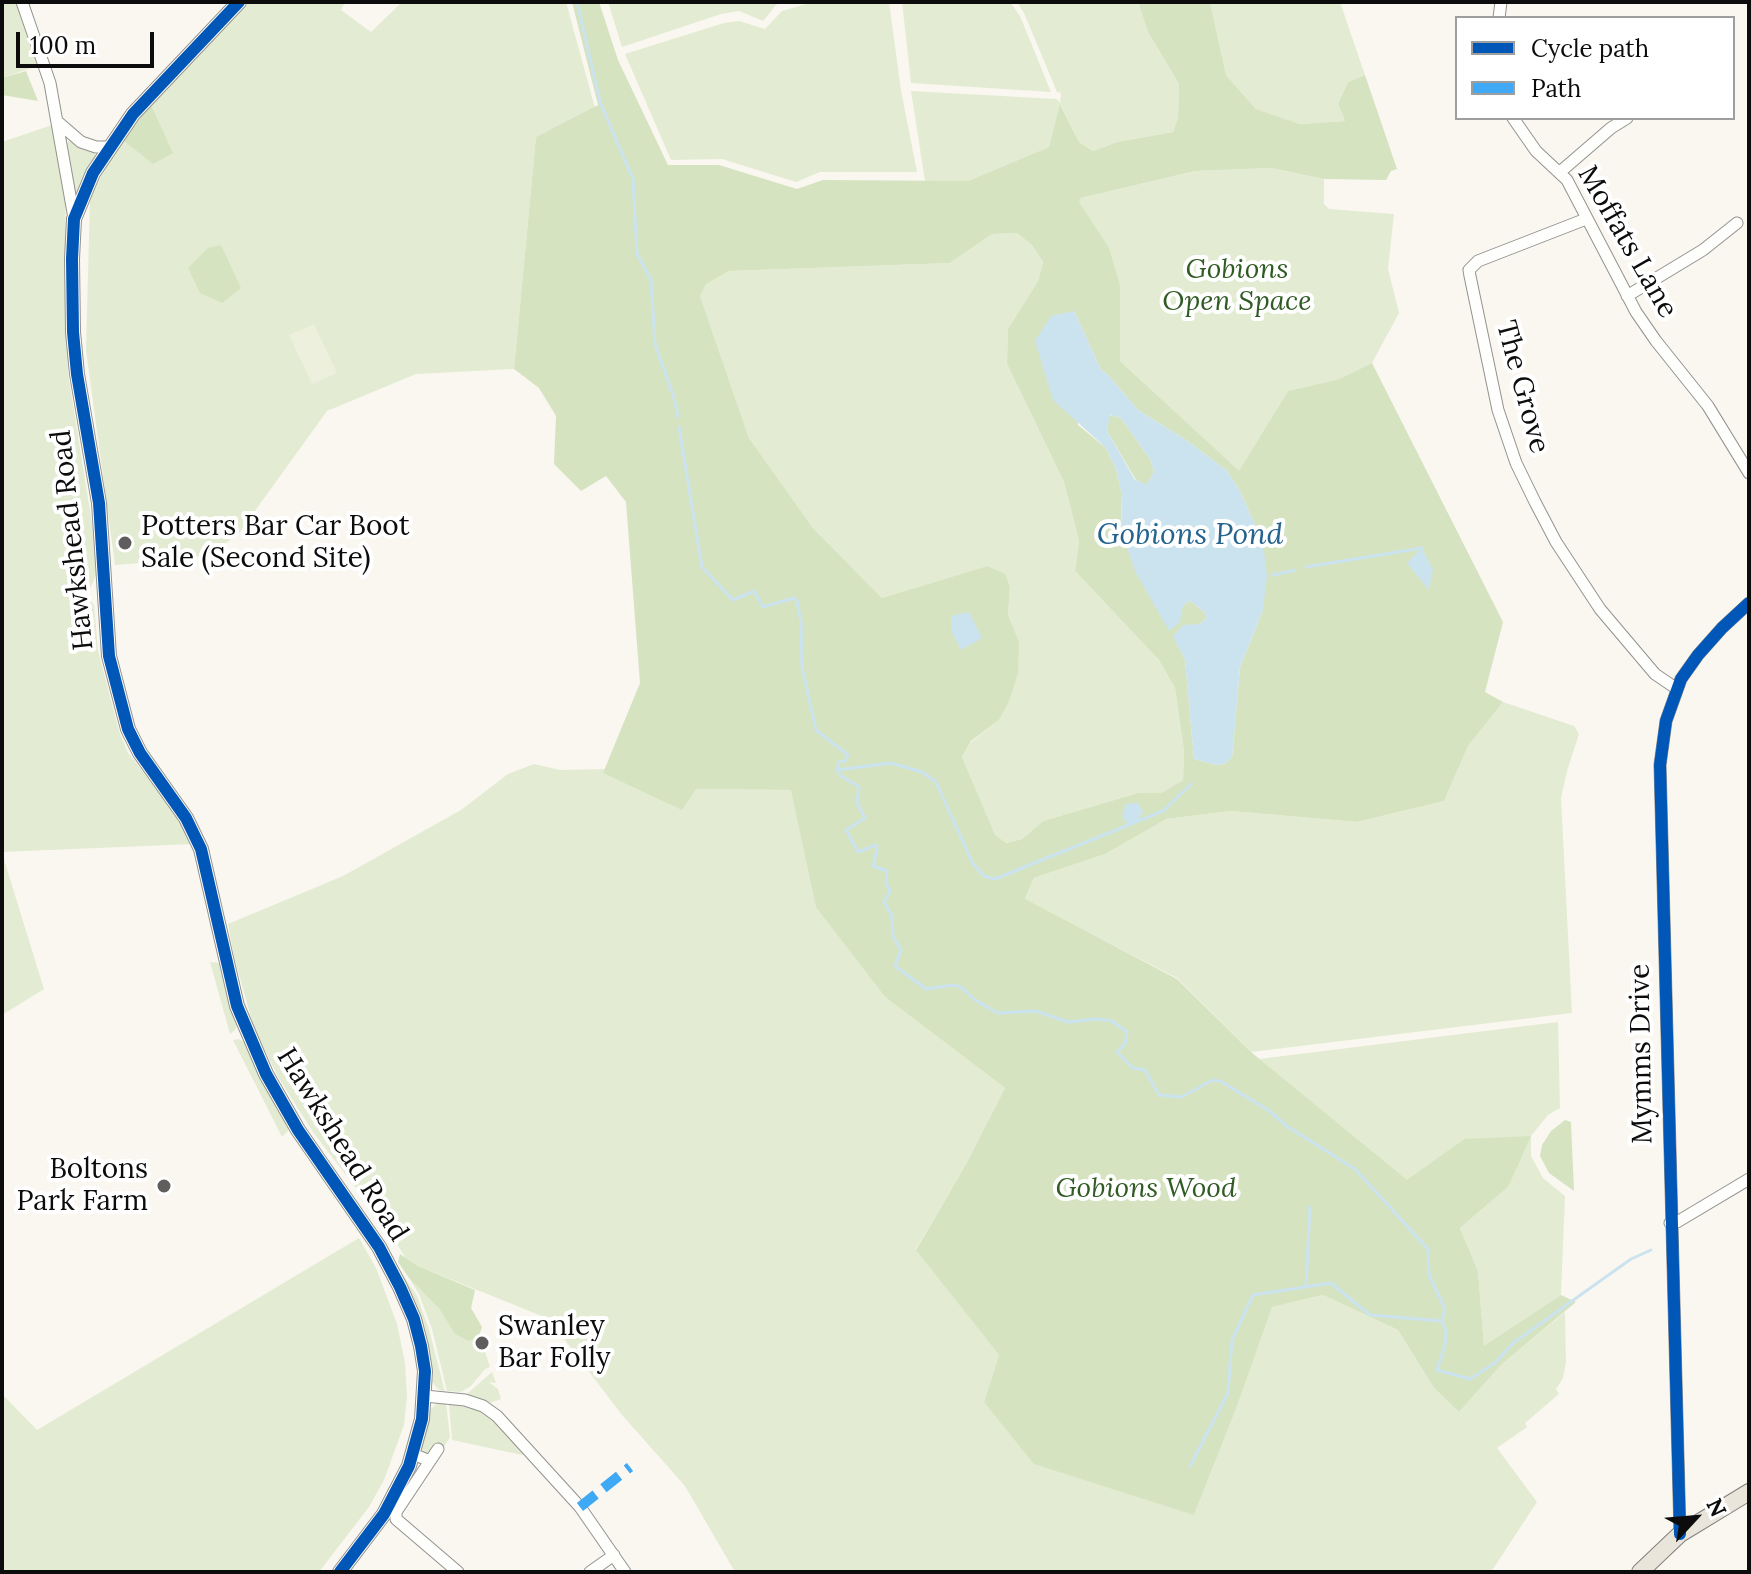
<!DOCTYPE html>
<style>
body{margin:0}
#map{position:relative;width:1751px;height:1574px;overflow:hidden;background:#faf7f0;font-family:Lora,serif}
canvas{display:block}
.frame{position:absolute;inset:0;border:4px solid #0c0c0c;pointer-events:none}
.legend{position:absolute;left:1455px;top:16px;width:280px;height:104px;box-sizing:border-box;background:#fff;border:2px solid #9e9e9e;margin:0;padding:10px 14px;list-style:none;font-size:24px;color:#0c0c0c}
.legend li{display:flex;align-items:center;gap:16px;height:40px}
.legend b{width:40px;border:2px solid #9e9e9e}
.north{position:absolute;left:1655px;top:1478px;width:80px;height:80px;-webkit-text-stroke:6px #fff;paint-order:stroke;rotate:64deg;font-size:22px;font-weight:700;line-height:32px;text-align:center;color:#0c0c0c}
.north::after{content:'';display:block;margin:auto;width:28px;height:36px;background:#0c0c0c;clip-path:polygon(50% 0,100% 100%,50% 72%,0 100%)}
.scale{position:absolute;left:16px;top:32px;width:138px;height:36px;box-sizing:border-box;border:4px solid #0c0c0c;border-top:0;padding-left:10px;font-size:24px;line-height:28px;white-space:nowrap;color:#0c0c0c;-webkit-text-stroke:6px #fff;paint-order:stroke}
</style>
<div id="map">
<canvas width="1751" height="1574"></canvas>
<div class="frame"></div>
<ul class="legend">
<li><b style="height:10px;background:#0057b8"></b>Cycle path</li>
<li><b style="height:10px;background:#3fa9f5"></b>Path</li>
</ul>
<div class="north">N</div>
<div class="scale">100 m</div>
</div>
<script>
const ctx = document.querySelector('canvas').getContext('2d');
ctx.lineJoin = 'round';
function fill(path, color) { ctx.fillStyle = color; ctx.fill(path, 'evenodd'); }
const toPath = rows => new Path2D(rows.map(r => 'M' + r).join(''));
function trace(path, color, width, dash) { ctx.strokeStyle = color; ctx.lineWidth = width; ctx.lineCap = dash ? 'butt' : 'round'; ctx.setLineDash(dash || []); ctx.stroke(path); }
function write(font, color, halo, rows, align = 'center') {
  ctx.font = font + ' Lora,serif'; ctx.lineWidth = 8; ctx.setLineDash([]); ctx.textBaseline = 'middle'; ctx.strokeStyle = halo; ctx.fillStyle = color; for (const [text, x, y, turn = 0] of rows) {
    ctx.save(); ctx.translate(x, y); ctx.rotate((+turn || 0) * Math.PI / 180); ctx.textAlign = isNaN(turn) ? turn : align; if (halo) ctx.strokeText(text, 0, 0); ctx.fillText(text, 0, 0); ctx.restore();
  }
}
const green = toPath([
 [2,2,16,2,37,66,2,78],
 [244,2,345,2,341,10,371,32,402,2,566,2,595,108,536,137,514,369,416,374,327,411,239,533,217,550,191,559,115,565,86,350,90,200,111,154,141,116],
 [608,2,782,2,776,5,763,21,739,11,721,14,622,47],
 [813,2,889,2,901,90,917,172,820,172,796,182,722,159,671,160,625,54,724,23,739,21,765,29,782,11],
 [902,2,1010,2,1020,16,1051,92,911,83],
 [1017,2,1138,2,1148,32,1179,84,1178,118,1173,132,1117,142,1093,151,1079,142,1061,105,1049,147,968,181,925,181,911,91,1057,99,1060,103,1061,93,1057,92,1024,13],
 [1210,2,1340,2,1365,75,1348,82,1338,102,1345,121,1300,124,1256,109,1226,75],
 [52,125,65,184,68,373,94,536,96,575,87,596,94,605,98,650,119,731,128,753,167,801,193,844,2,852,2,142],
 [71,139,93,151,96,157,77,195,74,195,67,143],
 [1271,168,1324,179,1324,204,1329,209,1394,214,1388,269,1399,313,1372,363,1339,379,1288,391,1239,472,1120,361,1120,285,1078,202,1081,198,1195,171],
 [1017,233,1032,245,1043,262,1038,281,1008,329,1007,364,1064,482,1079,541,1075,571,1159,660,1175,688,1184,751,1183,780,1161,793,1138,793,1043,821,1022,839,1006,843,995,836,962,757,971,742,999,720,1019,641,1008,615,1010,587,987,566,882,598,813,528,749,438,700,296,705,284,729,271,950,263,992,234],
 [1503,702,1574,726,1579,734,1567,771,1561,798,1572,1013,1251,1052,1177,978,1025,900,1034,878,1105,854,1165,819,1231,811,1357,822,1444,801,1468,746],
 [534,764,560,770,605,769,603,773,696,789,792,790,817,907,885,997,1005,1088,966,1164,916,1249,999,1355,984,1402,1194,1515,1236,1409,1271,1307,1323,1295,1398,1330,1434,1388,1459,1412,1501,1365,1565,1312,1566,1362,1563,1378,1556,1389,1559,1394,1525,1423,1527,1427,1497,1448,1537,1502,1491,1572,735,1572,685,1486,622,1415,549,1319,418,1266,405,1257,388,1230,313,1132,278,1077,254,1028,234,957,228,924,343,876,461,810,508,774],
 [2,853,44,989,2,1015],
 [210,962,219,963,222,967,237,1024,236,1029,230,1034],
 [1558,1022,1560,1108,1548,1115,1531,1136,1531,1156,1543,1178,1565,1196,1561,1295,1484,1347,1478,1271,1460,1228,1508,1187,1464,1139,1407,1181,1259,1059],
 [239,1039,244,1042,289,1124,288,1131,282,1137,233,1040],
 [359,1238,376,1268,397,1324,405,1363,407,1396,404,1425,384,1480,369,1507,319,1572,2,1572,2,1394,37,1430],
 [386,1249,417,1296,429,1329,445,1392,438,1389,432,1382,429,1362],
 [409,1278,440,1310,456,1334,468,1341,478,1339,485,1352,490,1367,485,1369,471,1386,461,1392,447,1391,432,1329,419,1294],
 [492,1372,496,1383,489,1382,498,1389,501,1399,490,1403,467,1394],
 [437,1403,446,1403,450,1437,444,1447,437,1443,431,1452,426,1454,421,1448,430,1410],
 [449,1404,477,1409,491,1418,525,1453,522,1455,452,1440]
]);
const forest = toPath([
 [572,2,599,2,618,60,668,165,719,165,797,189,823,180,968,181,1049,147,1060,104,1079,142,1093,151,1117,142,1173,132,1178,118,1179,84,1148,32,1138,2,1210,2,1226,75,1256,109,1300,124,1345,121,1338,103,1348,82,1365,75,1397,169,1391,171,1386,180,1324,179,1271,168,1195,171,1081,198,1079,202,1109,248,1120,285,1120,361,1239,471,1288,391,1339,379,1372,363,1503,622,1485,692,1503,702,1468,746,1444,801,1357,822,1231,811,1166,819,1105,854,1034,878,1025,899,1177,979,1251,1052,1407,1180,1464,1139,1531,1136,1508,1187,1460,1228,1478,1271,1484,1346,1561,1295,1576,1302,1501,1365,1459,1412,1434,1388,1398,1330,1323,1295,1272,1307,1236,1409,1194,1515,1034,1464,984,1402,999,1355,916,1250,966,1164,1005,1088,885,997,816,907,791,790,696,789,682,810,603,773,640,683,626,502,606,476,581,491,554,464,556,416,539,388,514,369,536,137,598,105],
 [1017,233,1032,245,1043,262,1038,281,1008,329,1007,364,1064,482,1079,541,1075,571,1159,660,1175,688,1184,751,1183,780,1161,793,1138,793,1043,821,1022,839,1006,843,995,835,962,757,971,741,999,720,1009,701,1018,673,1019,641,1008,615,1010,587,1005,574,987,566,882,598,813,528,749,438,700,296,706,284,729,271,950,263,992,234],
 [1074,311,1101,370,1107,374,1138,410,1189,442,1227,471,1239,489,1263,543,1263,610,1240,667,1232,757,1226,763,1217,765,1194,759,1185,660,1174,637,1200,624,1205,619,1205,613,1191,601,1183,605,1122,533,1121,491,1116,469,1106,448,1078,425],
 [26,71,38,101,2,95,2,78],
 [151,105,173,153,153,164,123,140],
 [221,245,241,288,222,303,200,293,188,268,208,248],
 [1109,415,1121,418,1150,459,1154,472,1147,485,1136,480,1107,431],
 [1565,1120,1571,1122,1574,1191,1549,1173,1540,1156,1542,1145,1551,1131],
 [400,1254,418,1266,475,1290,471,1308,482,1327,478,1339,468,1341,455,1334,440,1310,409,1278,398,1262]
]);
const pitch = toPath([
 [314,324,337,373,312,384,289,335]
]);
const water = toPath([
 [1074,311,1101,370,1107,374,1138,410,1189,442,1227,471,1239,489,1263,543,1267,576,1263,610,1240,667,1232,757,1226,763,1217,765,1194,759,1185,660,1173,636,1183,625,1200,624,1205,619,1205,613,1191,601,1183,605,1180,622,1169,631,1135,571,1122,532,1121,491,1116,469,1106,448,1053,400,1035,341,1051,316],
 [1110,415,1121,418,1150,459,1154,472,1147,484,1135,480,1107,431],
 [1422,548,1433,570,1429,590,1407,563],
 [969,612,982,638,961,650,951,630,951,616],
 [1138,803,1143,812,1138,820,1127,824,1122,816,1126,804]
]);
const stream = toPath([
 [577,2,600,102,633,179,637,254,651,280,655,344,674,398,678,417],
 [679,427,702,567,733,600,754,591,763,607,794,598,797,601,801,622,802,667,816,730,848,755,845,761,839,762,837,770,841,776,859,787,857,803,865,818,846,830,858,852,876,845,877,850,873,866,887,871,886,883,890,891,884,902,892,916,893,936,901,950,895,966,926,989,952,985,961,987,975,1000,998,1013,1036,1011,1068,1022,1097,1019,1112,1021,1127,1032,1125,1044,1117,1052,1133,1068,1145,1070,1159,1095,1181,1097,1213,1080,1220,1081,1268,1110,1288,1127,1355,1169,1428,1249,1429,1275,1445,1309,1442,1321,1446,1331,1445,1345,1437,1370,1470,1379,1496,1362,1513,1343,1631,1259,1651,1250],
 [1306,567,1422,548],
 [1273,575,1295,570],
 [837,770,891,763,922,772,936,782,973,864,984,876,995,879,1163,811,1191,784],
 [1306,1287,1310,1207],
 [1190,1466,1228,1393,1232,1340,1253,1295,1331,1283,1370,1315,1442,1321]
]);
const minor = toPath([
 [22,2,50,83,74,218],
 [1499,18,1501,2],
 [1513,118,1536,151,1567,180,1636,312,1656,341,1708,406,1749,473],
 [59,123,81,142,96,147,109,147],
 [1560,172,1611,128,1627,118],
 [1586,219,1478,261,1469,270,1470,276,1498,410,1516,463,1535,502,1556,542,1600,609,1655,674,1677,689],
 [1627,296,1703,250,1737,223],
 [1670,1223,1677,1222,1749,1179],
 [425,1396,465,1400,483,1406,497,1416,580,1507,625,1572],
 [413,1454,430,1461,396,1512,396,1519,458,1572],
 [430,1461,438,1449],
 [1680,1534,1660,765,1666,721,1681,679,1698,655,1722,628,1749,603],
 [590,1572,614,1555]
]);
const tertiary = toPath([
 [239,2,133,114,93,173,74,219,72,259,73,332,77,374,99,503,109,656,128,729,140,753,186,818,201,849,237,1006,266,1074,298,1130,379,1247,400,1287,414,1319,421,1346,425,1371,422,1419,409,1466,384,1514,340,1572]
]);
const primary = toPath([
 [1640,1572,1680,1534,1749,1492]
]);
const quiet = toPath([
 [580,1507,630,1467]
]);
const cycleway = toPath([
 [239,2,133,114,93,173,74,219,72,259,73,332,77,374,99,503,109,656,128,729,140,753,186,818,201,849,237,1006,266,1074,298,1130,379,1247,400,1287,414,1319,421,1346,425,1371,422,1419,409,1466,384,1514,340,1572],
 [1680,1534,1660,765,1666,721,1681,679,1698,655,1722,628,1749,603]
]);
const markers = [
 [125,543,8,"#5f5e5c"],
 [164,1186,8,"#5f5e5c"],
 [482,1343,8,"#5f5e5c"]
];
const streetNames = [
 ["Moffats Lane",1627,242,60],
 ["The Grove",1522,387,75],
 ["Hawkshead Road",73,540,-96],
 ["Mymms Drive",1642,1054,-91],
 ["Hawkshead Road",342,1145,58]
];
const parkNames = [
 ["Gobions",1237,270],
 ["Open Space",1237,302],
 ["Gobions Wood",1146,1189]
];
const poiNames = [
 ["Potters Bar Car Boot",141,527],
 ["Sale (Second Site)",141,559],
 ["Boltons",148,1170,"right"],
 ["Park Farm",148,1202,"right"],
 ["Swanley",498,1327],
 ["Bar Folly",498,1359]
];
const waterNames = [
 ["Gobions Pond",1190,535]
];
fill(green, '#e3ecd2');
fill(forest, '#d5e3c1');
fill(pitch, '#ecf0dc');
fill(water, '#cbe3ef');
trace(stream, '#cbe3ef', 3);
trace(minor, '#93928f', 13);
trace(tertiary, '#93928f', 16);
trace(primary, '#807f7c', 18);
trace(minor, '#fefefd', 11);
trace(tertiary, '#fefefd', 14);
trace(primary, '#e9e5da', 16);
trace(quiet, '#3fa9f5', 10, [20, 10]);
trace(cycleway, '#0057b8', 12);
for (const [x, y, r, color] of markers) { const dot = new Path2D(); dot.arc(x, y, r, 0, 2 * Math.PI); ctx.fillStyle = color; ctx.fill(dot); trace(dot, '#fff', 3); }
write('28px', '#0c0c0c', '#fff', streetNames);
write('italic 28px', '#315b24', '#fff', parkNames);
write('28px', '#0c0c0c', '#fff', poiNames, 'left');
write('italic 30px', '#24638e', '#fff', waterNames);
</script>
